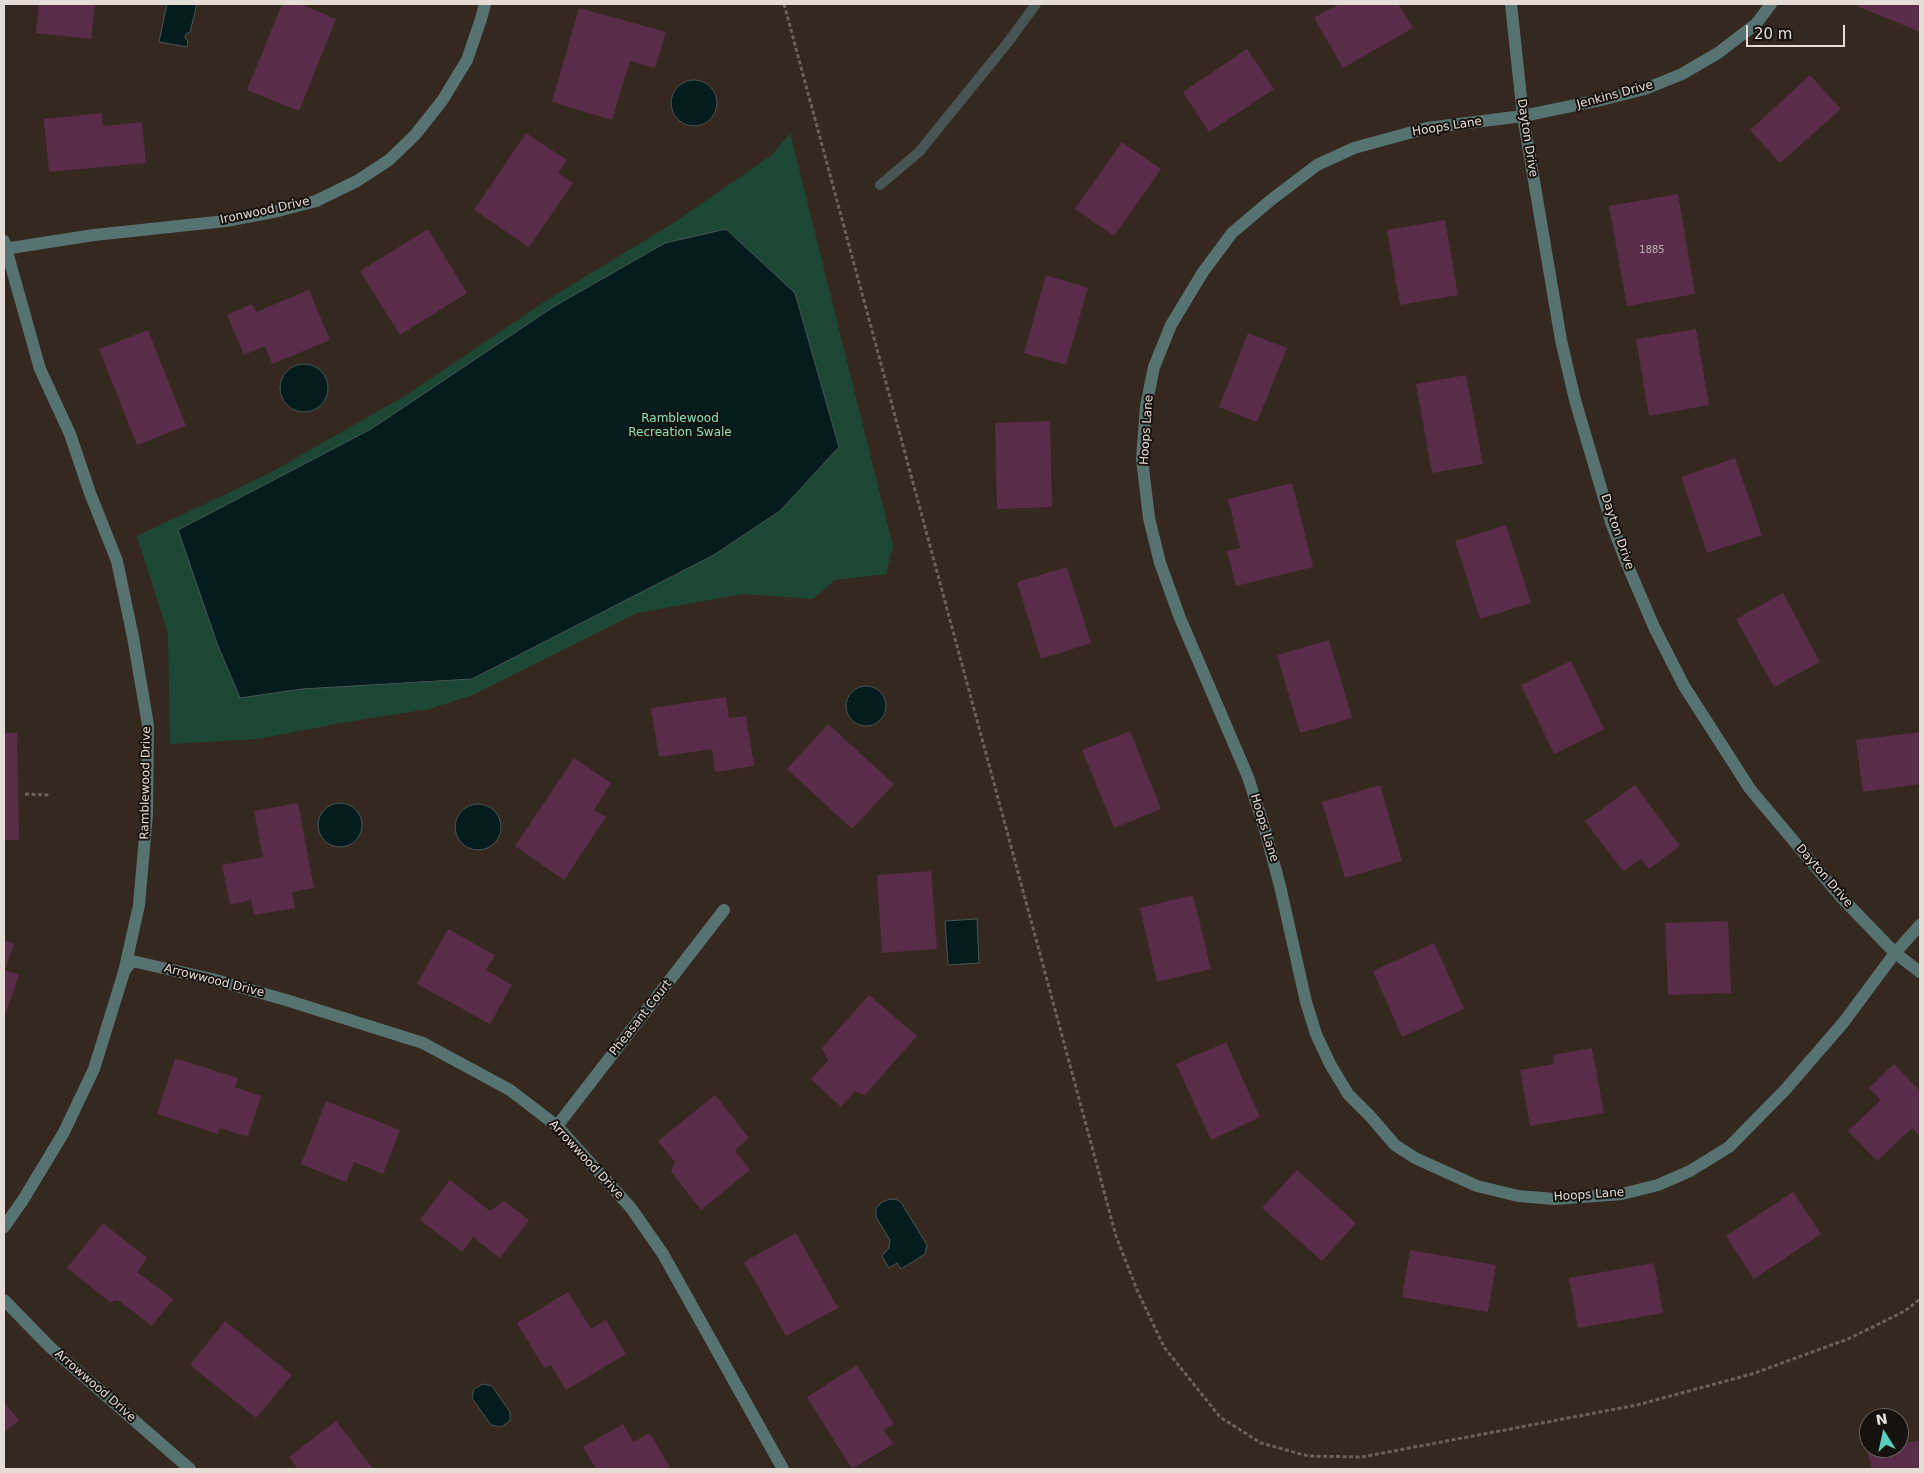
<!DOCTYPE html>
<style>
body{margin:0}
#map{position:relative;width:1924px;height:1473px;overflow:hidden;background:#35281e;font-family:"DejaVu Sans",sans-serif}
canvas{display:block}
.frame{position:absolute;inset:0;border:5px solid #e4dcd5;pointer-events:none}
.north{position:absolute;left:1859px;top:1408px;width:50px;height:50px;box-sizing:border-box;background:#18120e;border:1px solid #6a635e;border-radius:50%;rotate:350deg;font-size:14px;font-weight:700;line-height:20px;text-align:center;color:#e4dcd5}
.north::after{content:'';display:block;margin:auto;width:18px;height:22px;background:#58cebf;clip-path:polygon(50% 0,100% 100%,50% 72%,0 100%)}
.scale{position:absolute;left:1746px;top:25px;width:99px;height:22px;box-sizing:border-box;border:2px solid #e4dcd5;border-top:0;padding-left:6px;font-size:15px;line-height:18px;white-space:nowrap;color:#e4dcd5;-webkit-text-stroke:4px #18120e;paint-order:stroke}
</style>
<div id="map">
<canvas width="1924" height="1473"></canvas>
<div class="frame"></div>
<div class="north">N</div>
<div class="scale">20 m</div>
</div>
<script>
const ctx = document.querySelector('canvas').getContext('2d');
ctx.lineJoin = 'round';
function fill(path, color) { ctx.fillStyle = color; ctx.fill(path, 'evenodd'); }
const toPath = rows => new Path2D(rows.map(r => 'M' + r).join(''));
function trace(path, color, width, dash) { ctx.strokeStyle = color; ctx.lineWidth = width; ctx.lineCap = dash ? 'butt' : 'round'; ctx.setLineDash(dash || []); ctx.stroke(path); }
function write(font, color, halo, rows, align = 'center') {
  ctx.font = font + ' "DejaVu Sans",sans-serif'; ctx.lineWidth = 4; ctx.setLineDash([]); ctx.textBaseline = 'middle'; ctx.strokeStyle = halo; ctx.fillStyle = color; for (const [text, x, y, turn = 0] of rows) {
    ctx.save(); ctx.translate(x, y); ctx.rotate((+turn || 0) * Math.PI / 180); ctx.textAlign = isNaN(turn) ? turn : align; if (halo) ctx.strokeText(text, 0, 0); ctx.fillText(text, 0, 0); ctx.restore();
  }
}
const green = toPath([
 [790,133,893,546,886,574,835,580,813,599,743,594,637,613,470,696,429,709,341,723,258,739,170,744,168,634,137,536,268,474,408,394,547,300,675,222,772,155]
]);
const water = toPath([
 [167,4,197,4,190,32,186,34,185,38,188,41,187,47,159,42,167,4],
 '671 103a23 23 0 1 1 46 0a23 23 0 1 1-46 0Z',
 [726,229,795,293,839,447,780,511,714,555,472,679,302,689,240,698,218,646,178,530,371,429,553,307,665,243,726,229],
 '280 388a24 24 0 1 1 48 0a24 24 0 1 1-48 0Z',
 '846 706a20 20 0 1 1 40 0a20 20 0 1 1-40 0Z',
 '318 825a22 22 0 1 1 44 0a22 22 0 1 1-44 0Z',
 '455 827a23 23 0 1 1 46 0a23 23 0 1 1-46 0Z',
 [977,919,979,963,948,965,945,921,977,919],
 [890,1199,898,1200,902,1204,927,1245,925,1254,901,1269,897,1263,889,1268,882,1256,889,1248,890,1240,876,1217,876,1208,882,1202,890,1199],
 [483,1384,492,1386,510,1412,510,1421,501,1427,491,1425,472,1398,474,1389,483,1384]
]);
const stream = toPath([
 [880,185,919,152,1009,41,1036,4]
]);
const building = toPath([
 [39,4,95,4,91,39,36,33],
 [282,4,300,4,336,19,299,111,247,90],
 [1339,4,1398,4,1413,28,1343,68,1314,18],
 [1858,4,1920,4,1920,32,1857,6],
 [579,8,666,32,655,68,630,61,612,120,552,102],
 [1247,49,1274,89,1209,132,1183,92],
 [1810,75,1841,109,1780,163,1750,130],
 [102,113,103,126,142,122,146,163,49,172,44,119],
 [526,133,567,160,558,173,573,183,529,247,474,210],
 [1122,142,1161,169,1114,236,1075,209],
 [1678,194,1695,294,1627,306,1609,206],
 [1445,220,1458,295,1400,305,1387,230],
 [428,229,467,293,400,335,360,271],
 [1046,275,1088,288,1066,365,1024,353],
 [309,290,330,340,272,364,265,346,244,355,227,315,252,304,256,312],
 [1696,329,1709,405,1649,416,1636,339],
 [148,330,186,426,137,445,99,349],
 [1248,333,1287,348,1257,422,1219,407],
 [1466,375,1483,464,1432,473,1416,384],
 [1050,421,1052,507,997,509,995,423],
 [1735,458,1762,535,1707,553,1681,477],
 [1292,483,1313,567,1236,586,1227,551,1240,548,1228,499],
 [1506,525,1531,603,1480,619,1455,541],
 [1067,567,1091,643,1041,659,1017,582],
 [1783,593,1820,662,1774,687,1736,619],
 [1329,640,1352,718,1300,733,1277,655],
 [1571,661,1604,729,1554,754,1521,685],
 [726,697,729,718,746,716,754,766,715,772,712,749,659,757,651,708],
 [828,724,894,784,852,829,787,769],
 [1130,731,1161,809,1114,828,1082,750],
 [1920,732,1920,784,1863,792,1856,740],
 [4,733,17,733,19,840,4,840],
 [574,758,611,783,594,810,606,817,564,880,515,846],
 [1380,785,1402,861,1345,878,1322,802],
 [1635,785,1680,846,1649,869,1641,859,1623,871,1585,821],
 [298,803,314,888,292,892,295,908,254,915,251,900,230,905,222,865,263,857,254,811],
 [931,871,937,949,882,953,877,875],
 [1193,895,1211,969,1157,982,1140,908],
 [1728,921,1731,993,1668,995,1665,923],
 [448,929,495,955,486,970,512,985,490,1024,417,984],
 [4,940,14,944,5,970,19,975,4,1018],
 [1434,943,1464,1009,1402,1037,1373,971],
 [869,995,917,1036,865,1095,855,1091,841,1107,811,1079,828,1061,822,1048],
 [1226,1042,1260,1117,1211,1140,1176,1064],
 [1592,1048,1604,1113,1530,1126,1520,1070,1554,1064,1553,1055],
 [175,1058,238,1078,235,1087,261,1096,248,1137,220,1128,218,1134,157,1114],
 [1894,1064,1920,1091,1920,1137,1912,1128,1877,1161,1848,1131,1881,1100,1869,1088],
 [715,1095,749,1138,735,1150,750,1170,701,1210,671,1172,675,1162,658,1141],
 [326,1101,400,1130,383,1174,354,1162,346,1182,301,1164],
 [1297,1170,1356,1223,1322,1261,1262,1208],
 [450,1180,490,1211,504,1201,529,1220,500,1258,473,1237,462,1252,420,1220],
 [1793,1192,1821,1234,1754,1279,1726,1236],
 [103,1223,147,1258,137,1272,173,1299,152,1326,118,1300,110,1302,67,1268],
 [796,1233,838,1308,786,1336,744,1262],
 [1410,1250,1496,1265,1488,1312,1402,1297],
 [1654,1263,1663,1313,1578,1328,1569,1278],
 [568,1292,591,1329,606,1320,626,1354,566,1390,551,1365,544,1368,517,1323],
 [225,1321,292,1375,256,1418,190,1365],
 [857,1365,894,1424,884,1430,893,1444,852,1469,807,1397],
 [4,1402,19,1420,4,1433],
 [336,1421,373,1469,298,1469,289,1457],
 [623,1424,633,1442,650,1433,671,1469,596,1469,583,1447],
 [1920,1440,1920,1469,1872,1469,1868,1453,1889,1448,1899,1448,1899,1445]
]);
const path = toPath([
 [784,4,1116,1236,1137,1290,1164,1347,1220,1417,1261,1443,1308,1456,1362,1457,1637,1405,1752,1374,1848,1339,1905,1311,1920,1299],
 [25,794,51,795]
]);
const minor = toPath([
 [1511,4,1523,116,1561,340,1575,400,1611,522,1627,564,1654,627,1684,686,1750,789,1840,896,1895,953,1920,972],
 [1771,4,1756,24,1718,53,1682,74,1645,89,1605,99,1523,116,1427,128,1354,148,1317,165,1271,200,1232,233,1203,272,1171,325,1154,367,1146,406,1142,459,1149,518,1160,563,1180,618,1248,777,1265,830,1280,886,1306,1002,1316,1034,1330,1064,1348,1094,1370,1116,1395,1145,1415,1158,1477,1186,1518,1196,1555,1199,1622,1194,1658,1185,1690,1171,1729,1147,1785,1090,1843,1023,1895,953,1920,925],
 [4,241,40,369,70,434,90,493,117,561,133,637,148,725,147,814,139,905,124,972,94,1069,64,1132,23,1200,4,1227],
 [4,249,94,235,226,221,278,211,316,201,357,181,389,160,415,135,442,101,467,60,481,19,485,4],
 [125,970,132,961,212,979,286,1000,423,1043,510,1090,557,1126,631,1208,663,1254,783,1469],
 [557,1126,724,910],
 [4,1300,50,1347,190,1469]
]);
const numberNames = [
 ["1885",1652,250]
];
const streetNames = [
 ["Jenkins Drive",1615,95,-15],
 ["Hoops Lane",1447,127,-9],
 ["Dayton Drive",1527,138,81],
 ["Ironwood Drive",265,211,-12],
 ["Hoops Lane",1147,430,-86],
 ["Dayton Drive",1617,532,71],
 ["Ramblewood Drive",146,783,-89],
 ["Hoops Lane",1264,828,73],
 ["Dayton Drive",1824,876,49],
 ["Arrowwood Drive",214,981,14],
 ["Pheasant Court",641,1018,-52],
 ["Arrowwood Drive",586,1160,47],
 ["Hoops Lane",1589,1195,-4],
 ["Arrowwood Drive",95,1386,41]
];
const parkNames = [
 ["Ramblewood",680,419],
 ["Recreation Swale",680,433]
];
fill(green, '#1d4735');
fill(water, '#041c1d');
trace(water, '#475654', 1);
trace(stream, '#475654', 10);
fill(building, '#592d49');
trace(path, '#6c6057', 3, [4, 2.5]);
trace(minor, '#567372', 12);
write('10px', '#c1b0b2', null, numberNames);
write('12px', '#e4dcd5', '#18120e', streetNames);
write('12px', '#86e1b8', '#18120e', parkNames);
</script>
